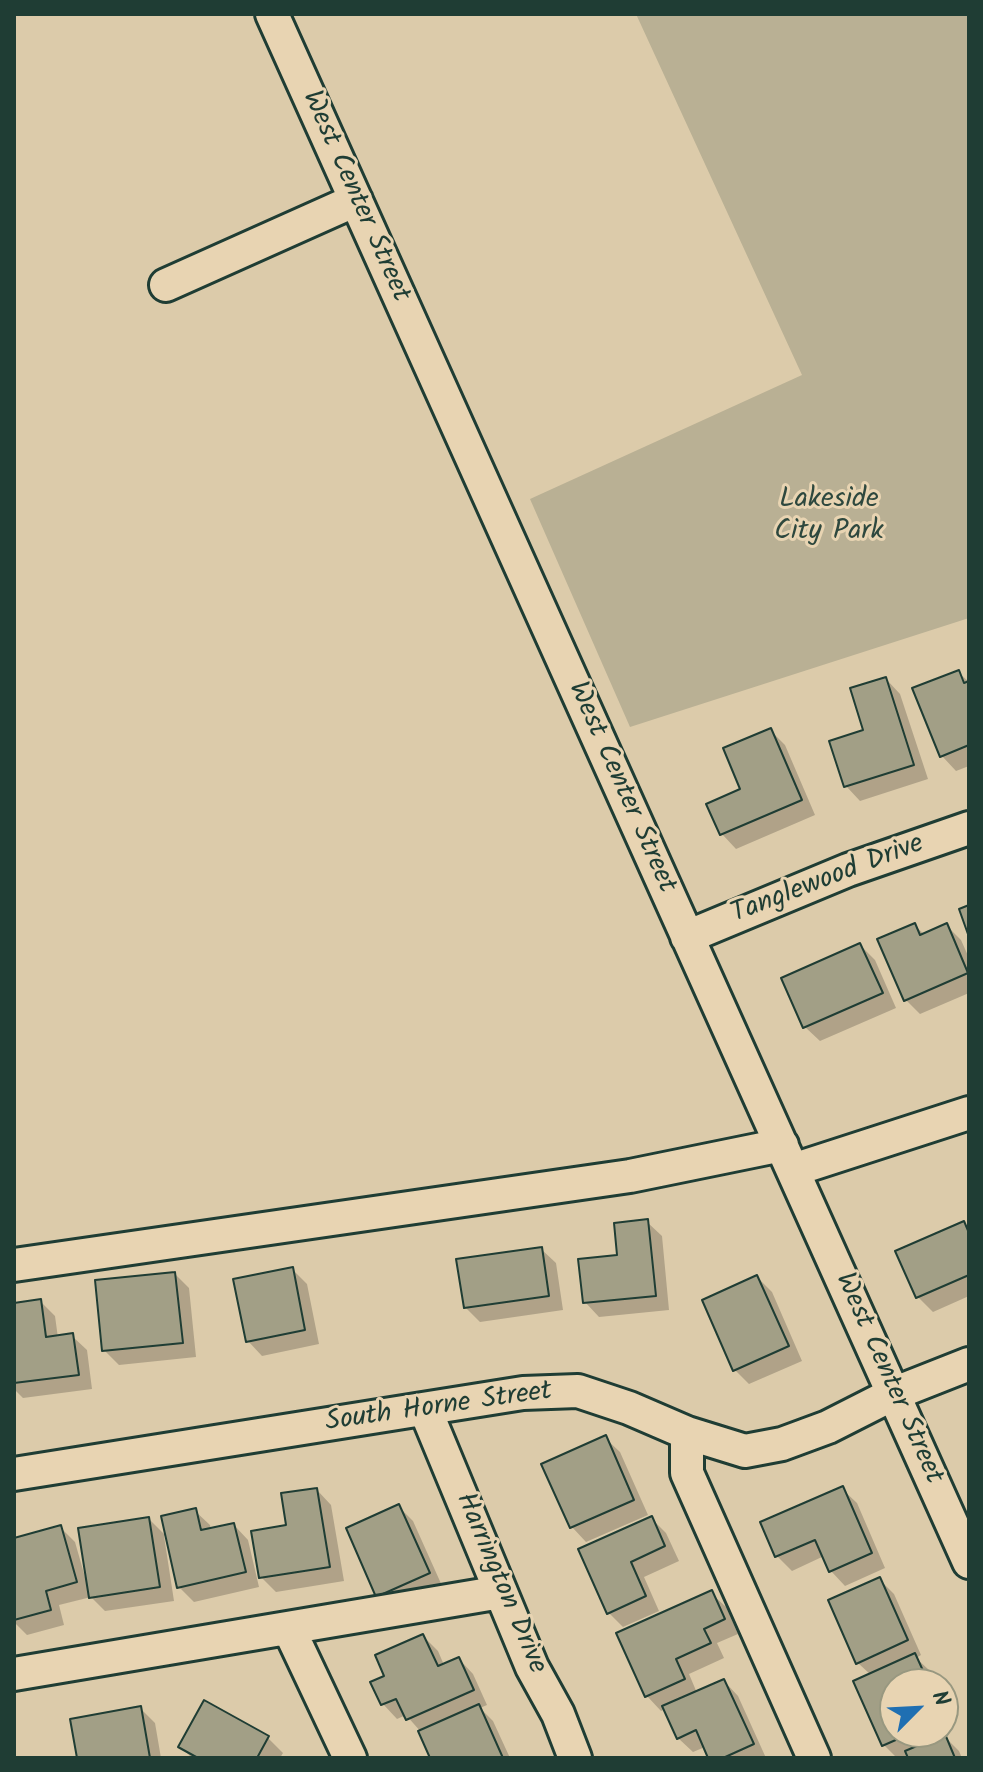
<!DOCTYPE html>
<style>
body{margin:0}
#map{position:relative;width:983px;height:1772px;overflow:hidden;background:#dccbaa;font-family:Kalam,sans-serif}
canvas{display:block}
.frame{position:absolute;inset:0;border:16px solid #1f3d34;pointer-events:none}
.north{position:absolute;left:879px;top:1668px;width:80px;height:80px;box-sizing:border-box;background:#e8d4b2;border:2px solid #989880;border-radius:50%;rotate:66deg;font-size:22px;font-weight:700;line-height:32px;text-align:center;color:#1f3d34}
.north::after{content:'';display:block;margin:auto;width:28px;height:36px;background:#1f6fb2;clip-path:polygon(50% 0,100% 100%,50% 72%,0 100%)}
</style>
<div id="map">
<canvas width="983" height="1772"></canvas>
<div class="frame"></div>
<div class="north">N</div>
</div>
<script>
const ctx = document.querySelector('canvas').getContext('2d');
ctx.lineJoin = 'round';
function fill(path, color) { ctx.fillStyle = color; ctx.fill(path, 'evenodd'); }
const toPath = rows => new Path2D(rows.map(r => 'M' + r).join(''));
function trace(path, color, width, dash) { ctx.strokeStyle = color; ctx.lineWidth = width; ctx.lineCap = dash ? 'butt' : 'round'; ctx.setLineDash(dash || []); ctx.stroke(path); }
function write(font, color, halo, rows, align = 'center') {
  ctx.font = font + ' Kalam,sans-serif'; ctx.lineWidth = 6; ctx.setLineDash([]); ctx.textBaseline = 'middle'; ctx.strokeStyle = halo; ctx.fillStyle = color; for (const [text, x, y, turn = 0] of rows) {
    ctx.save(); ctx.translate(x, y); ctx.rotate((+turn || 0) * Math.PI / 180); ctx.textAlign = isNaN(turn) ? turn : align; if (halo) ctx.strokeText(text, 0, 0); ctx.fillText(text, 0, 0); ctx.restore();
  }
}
const green = toPath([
 [636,14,969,14,969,618,630,727,530,499,802,375]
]);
const shadow = toPath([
 [958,672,969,682,969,766,956,771,942,756],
 [886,679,900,694,928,779,860,801,846,786],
 [770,730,785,745,815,815,736,849,722,834],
 [914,925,925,935,947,926,961,940,969,958,969,993,920,1014,906,1000],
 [860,945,875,960,896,1008,820,1041,805,1027],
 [647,1222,662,1236,669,1310,599,1317,585,1302],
 [963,1223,969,1229,969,1296,933,1312,918,1297,898,1252],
 [541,1249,556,1263,563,1310,480,1322,465,1307],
 [292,1269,307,1284,319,1344,262,1356,248,1341],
 [175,1274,189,1288,196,1357,119,1365,104,1350],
 [757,1277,772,1292,802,1361,749,1384,735,1370],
 [40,1301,55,1316,58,1338,72,1336,87,1350,92,1389,23,1398,14,1389,14,1305],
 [605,1438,620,1452,648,1515,586,1542,572,1527],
 [842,1489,857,1503,885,1568,845,1586,831,1571,824,1556,792,1571,777,1556],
 [317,1490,331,1505,344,1581,276,1592,261,1577,288,1527],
 [399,1507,413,1521,443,1588,393,1610,378,1596],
 [195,1511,210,1525,211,1530,234,1525,248,1540,259,1587,194,1602,179,1587],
 [149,1519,165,1535,164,1536,174,1601,105,1611,91,1597,59,1605,64,1625,27,1635,14,1622,14,1540,61,1528,75,1542,85,1577,88,1576],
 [652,1519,666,1533,679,1561,644,1577,659,1611,623,1627,609,1613,581,1550],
 [880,1580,894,1594,921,1655,916,1658,929,1670,935,1684,895,1684,895,1732,930,1732,934,1741,944,1736,959,1751,962,1758,911,1758,909,1755,897,1758,884,1745,871,1675,858,1663],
 [711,1593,726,1607,738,1634,717,1643,724,1658,689,1674,697,1693,724,1681,738,1696,766,1758,710,1758,705,1747,693,1752,678,1738,666,1709,661,1711,647,1696],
 [423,1636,438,1651,444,1665,459,1659,473,1674,487,1705,480,1708,493,1721,510,1758,432,1758,421,1732,406,1715,397,1719,383,1704,387,1677],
 [205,1703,268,1738,283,1753,280,1758,192,1758,181,1747],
 [140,1708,155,1723,161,1758,79,1758]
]);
const building = toPath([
 [959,670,964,683,969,681,969,745,940,757,912,688,959,670],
 [886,677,914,765,844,787,829,741,863,730,850,688,886,677],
 [771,728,802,800,720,835,706,804,740,789,723,748,771,728],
 [969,905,969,937,959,909,969,905],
 [915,923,920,935,947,923,968,973,904,1001,877,939,915,923],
 [860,943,883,993,803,1028,781,978,860,943],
 [648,1219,656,1296,583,1303,578,1259,617,1255,614,1223,648,1219],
 [964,1221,969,1233,969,1275,916,1298,895,1251,964,1221],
 [542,1247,549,1296,464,1308,456,1259,542,1247],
 [293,1267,305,1330,246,1342,233,1279,293,1267],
 [175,1272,183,1343,102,1351,95,1280,175,1272],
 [757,1275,789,1346,733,1371,702,1300,757,1275],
 [41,1299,46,1337,73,1333,79,1375,14,1383,14,1303,41,1299],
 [606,1435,634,1500,570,1528,541,1464,606,1435],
 [843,1486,872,1553,829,1572,815,1540,775,1557,760,1522,843,1486],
 [317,1488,330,1567,259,1578,251,1531,286,1525,281,1493,317,1488],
 [399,1504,430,1573,376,1597,346,1528,399,1504],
 [196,1508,201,1530,234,1523,246,1572,177,1588,161,1516,196,1508],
 [652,1516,665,1546,631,1562,646,1596,607,1614,578,1549,652,1516],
 [149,1517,160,1587,89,1598,78,1528,149,1517],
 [61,1525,77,1582,46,1591,51,1610,14,1620,14,1538,61,1525],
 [880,1577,908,1640,856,1664,828,1600,880,1577],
 [712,1590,725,1619,704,1629,711,1643,676,1659,685,1679,645,1697,616,1633,712,1590],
 [423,1634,438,1666,459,1657,474,1690,406,1720,396,1699,381,1705,370,1682,384,1676,375,1655,423,1634],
 [915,1653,929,1684,895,1684,895,1732,914,1732,882,1746,853,1681,915,1653],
 [724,1679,754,1744,723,1758,708,1758,696,1730,677,1739,662,1706,724,1679],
 [204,1700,269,1736,257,1758,198,1758,178,1747,204,1700],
 [479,1704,503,1758,430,1758,418,1731,479,1704],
 [141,1706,150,1758,77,1758,70,1719,141,1706],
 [945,1734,955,1758,908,1758,905,1751,945,1734]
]);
const minor = toPath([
 [272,14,969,1562],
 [166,285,356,200],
 [687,937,848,870,969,828],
 [793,1170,969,1113],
 [14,1265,630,1176,782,1145],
 [425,1409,532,1667,558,1714,575,1758],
 [687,1433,687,1473,814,1758],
 [14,1474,523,1393,578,1391,629,1408,687,1433,745,1451,782,1444,828,1427,893,1394,969,1364],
 [289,1629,350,1758],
 [14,1674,501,1592]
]);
const streetNames = [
 ["West Center Street",354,197,66],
 ["West Center Street",620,788,66],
 ["Tanglewood Drive",828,881,-21],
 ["West Center Street",887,1379,66],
 ["South Horne Street",439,1409,-8],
 ["Harrington Drive",499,1584,67]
];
const parkNames = [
 ["Lakeside",829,501],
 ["City Park",829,533]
];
fill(green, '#b9b094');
fill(shadow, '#0003');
fill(building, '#a29f86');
trace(building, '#1f3d34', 2);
trace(minor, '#1f3d34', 38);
trace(minor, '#e8d4b2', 32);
write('28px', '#1f3d34', '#e8d4b2', streetNames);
write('28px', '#2e483e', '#e8d4b2', parkNames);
</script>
